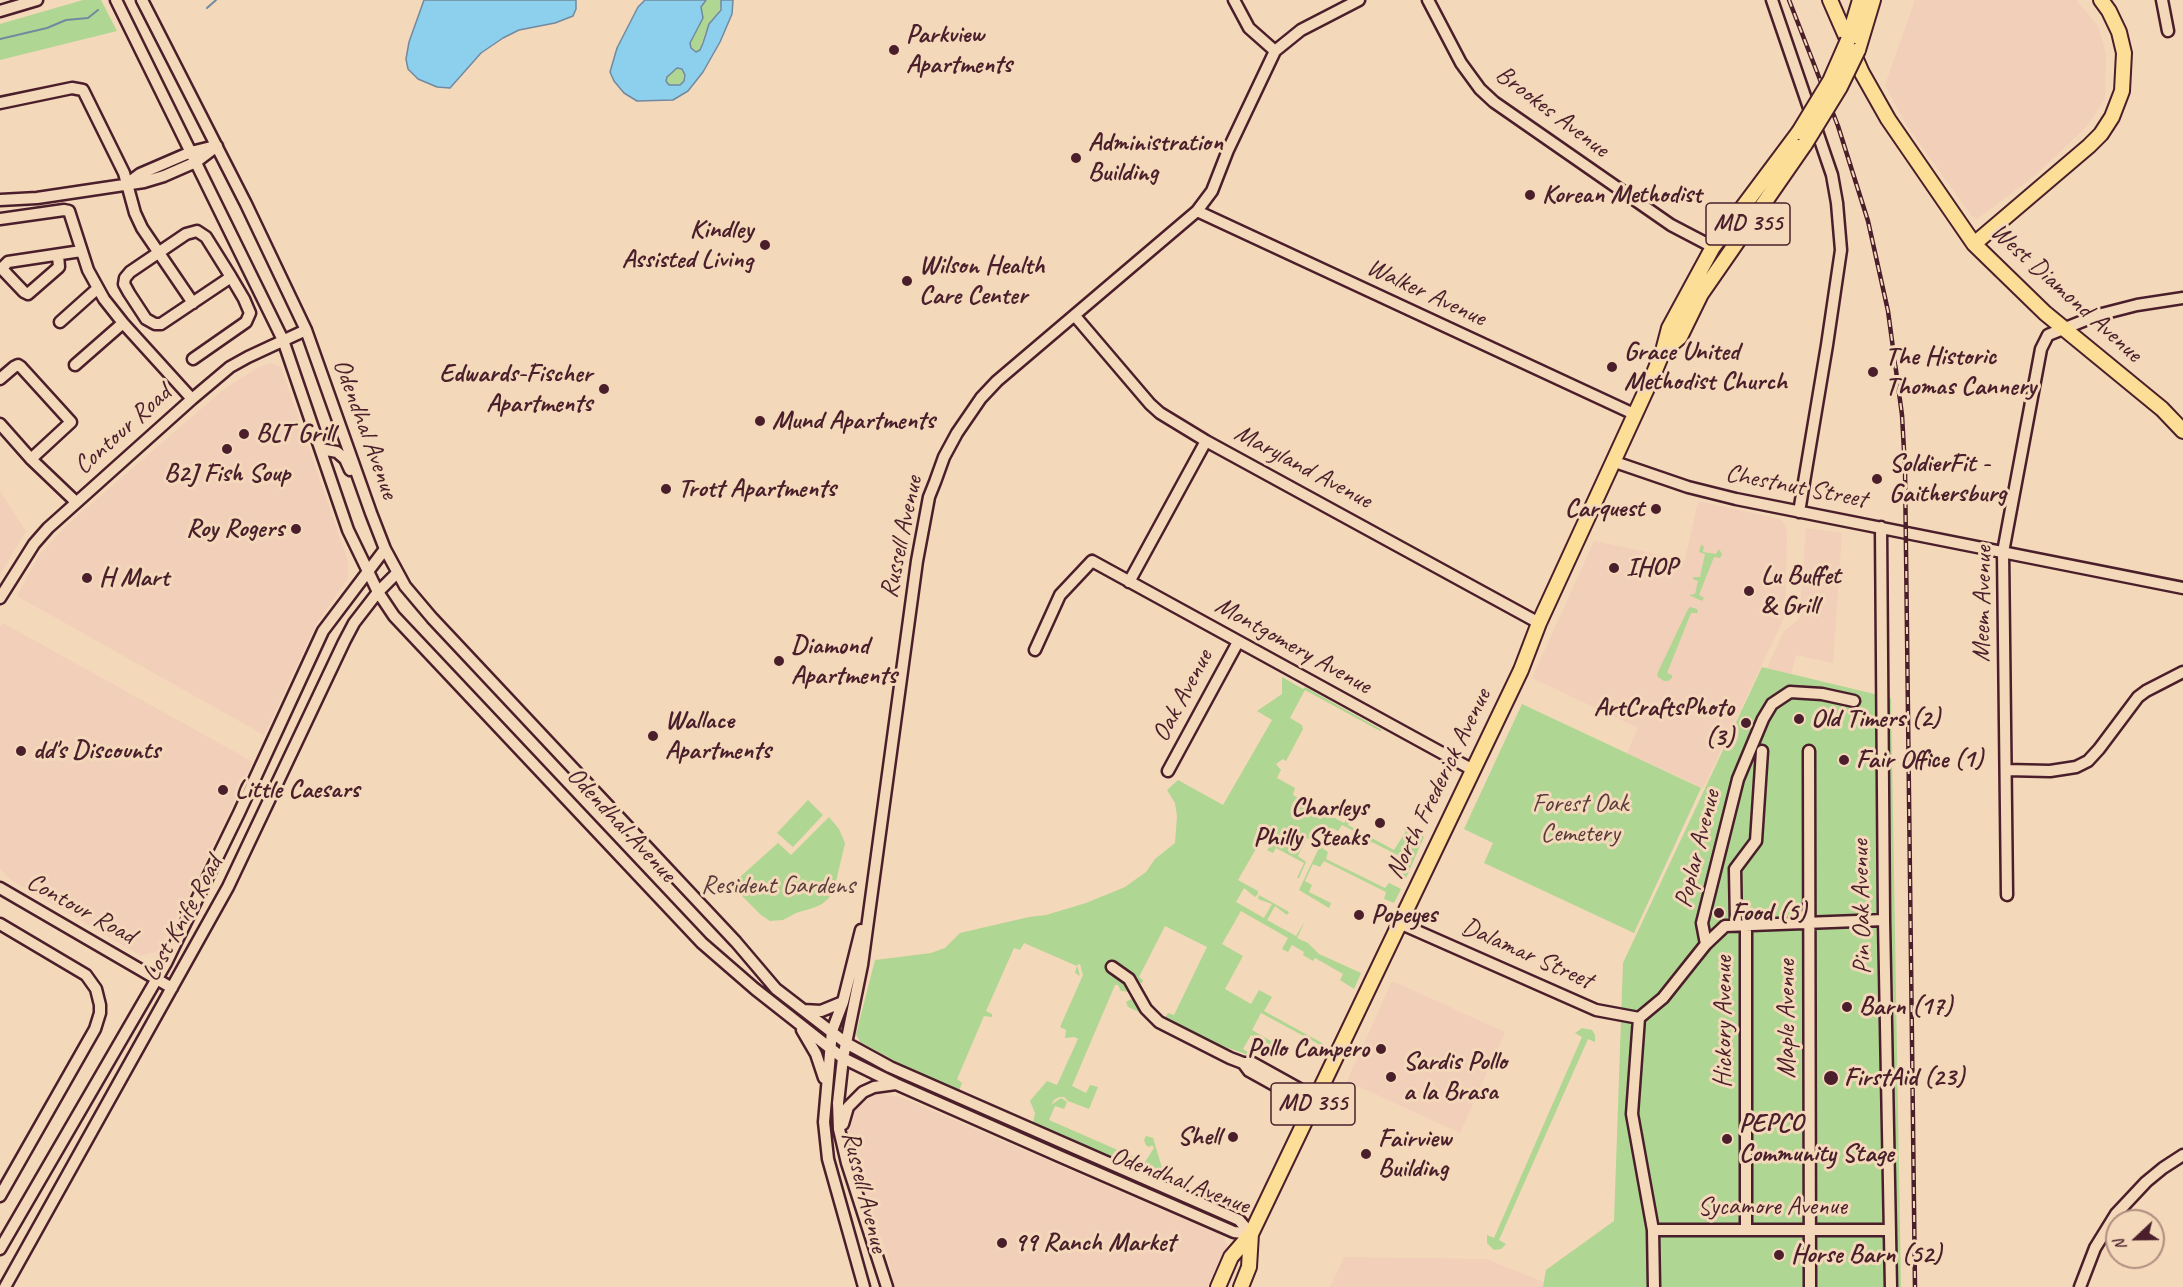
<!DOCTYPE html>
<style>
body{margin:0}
#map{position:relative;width:2183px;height:1287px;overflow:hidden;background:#f4d8ba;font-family:Caveat,sans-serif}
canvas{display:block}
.north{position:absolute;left:2105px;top:1209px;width:60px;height:60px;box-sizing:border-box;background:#f4d8ba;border:2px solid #b08e81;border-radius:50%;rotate:248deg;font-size:16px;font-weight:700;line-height:24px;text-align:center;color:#4a1f2b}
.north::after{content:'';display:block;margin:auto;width:21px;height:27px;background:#4a1f2b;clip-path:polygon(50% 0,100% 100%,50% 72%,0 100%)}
</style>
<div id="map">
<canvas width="2183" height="1287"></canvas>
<div class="north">N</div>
</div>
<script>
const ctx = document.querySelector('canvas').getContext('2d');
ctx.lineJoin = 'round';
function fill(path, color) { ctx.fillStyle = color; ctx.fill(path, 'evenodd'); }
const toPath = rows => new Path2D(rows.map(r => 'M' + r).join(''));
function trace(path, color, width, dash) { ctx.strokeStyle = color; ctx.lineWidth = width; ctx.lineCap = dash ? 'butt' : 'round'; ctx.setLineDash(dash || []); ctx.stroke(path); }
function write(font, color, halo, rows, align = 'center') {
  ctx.font = font + ' Caveat,sans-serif'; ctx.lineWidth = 6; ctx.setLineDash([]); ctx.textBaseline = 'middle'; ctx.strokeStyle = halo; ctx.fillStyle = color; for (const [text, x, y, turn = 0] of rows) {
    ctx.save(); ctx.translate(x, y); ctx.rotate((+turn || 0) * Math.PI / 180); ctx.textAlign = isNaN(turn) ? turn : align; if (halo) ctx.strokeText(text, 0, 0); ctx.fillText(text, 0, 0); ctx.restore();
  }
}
const built = toPath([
 [1915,0,2076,0,2098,26,2106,53,2105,99,2087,126,2036,175,1977,219,1971,215,1907,126,1885,85],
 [271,363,281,367,348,561,348,578,317,623,264,735,17,596,39,555,68,524,224,389,259,367],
 [0,491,26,531,0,575],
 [1698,501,1780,519,1786,526,1787,534,1785,616,1703,788,1627,753,1638,728,1532,678,1594,541,1685,560],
 [1806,528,1842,533,1833,663,1796,655,1791,674,1767,668,1784,631,1799,619],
 [3,623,253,762,196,882,158,951,141,956,10,879,0,869,0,628],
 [1392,981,1505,1032,1460,1133,1347,1081],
 [879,1094,901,1097,1223,1236,1227,1246,1207,1287,895,1287,888,1256,855,1174,848,1138,848,1127,855,1107,870,1096],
 [1344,1257,1486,1259,1544,1282,1543,1287,1330,1287]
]);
const green = toPath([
 [83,0,101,0,117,31,0,60,0,24],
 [706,0,721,0,722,6,705,33,700,50,696,52,691,48,690,43,700,24,701,6],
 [677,68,682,69,685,75,684,81,680,85,669,85,666,81,667,77],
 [1701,545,1704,546,1703,552,1716,554,1719,549,1722,554,1720,558,1714,557,1699,595,1704,598,1702,601,1689,595,1695,594,1698,581,1693,579,1693,577,1700,577,1705,554,1699,552],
 [1690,607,1697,609,1698,613,1691,613,1667,673,1672,675,1672,678,1668,681,1664,681,1658,677,1657,674,1688,609],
 [1762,667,1891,698,1901,1287,1543,1287,1546,1270,1614,1221,1623,963],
 [1282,677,1303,689,1305,687,1382,730,1380,731,1305,690,1290,718,1302,725,1303,729,1286,761,1283,759,1276,764,1281,770,1277,778,1295,788,1293,795,1344,823,1354,806,1357,807,1348,825,1394,850,1406,831,1403,828,1409,829,1424,837,1406,878,1398,874,1400,868,1392,864,1403,867,1407,860,1372,842,1370,844,1366,841,1367,838,1342,825,1338,831,1332,828,1322,848,1328,852,1326,859,1385,888,1389,883,1401,889,1394,903,1384,899,1386,892,1324,861,1320,867,1313,864,1305,881,1312,885,1309,892,1331,903,1329,908,1299,890,1326,833,1319,829,1314,841,1307,838,1298,856,1306,862,1299,878,1297,878,1304,863,1276,848,1273,853,1267,850,1270,846,1261,840,1238,880,1258,891,1258,894,1255,897,1244,888,1236,902,1264,918,1272,904,1258,899,1259,895,1289,912,1287,915,1275,906,1267,920,1296,936,1305,921,1297,938,1308,943,1319,954,1361,973,1354,989,1340,980,1343,974,1315,958,1313,961,1303,955,1304,952,1292,945,1288,952,1282,949,1288,938,1241,911,1222,944,1243,956,1225,989,1251,1004,1259,990,1272,997,1264,1011,1324,1044,1322,1046,1261,1013,1252,1030,1276,1044,1274,1047,1251,1035,1243,1049,1255,1057,1219,1045,1165,1018,1168,1013,1174,1015,1207,947,1165,926,1139,977,1143,980,1142,983,1139,983,1129,971,1114,962,1111,970,1128,984,1138,1004,1139,1012,1128,1007,1126,1002,1133,998,1131,992,1121,991,1118,985,1115,985,1072,1086,1086,1093,1090,1085,1098,1087,1089,1109,1068,1101,1064,1097,1059,1097,1054,1100,1051,1105,1061,1098,1067,1102,1064,1109,1055,1106,1049,1120,1145,1162,1154,1148,1152,1145,1149,1147,1146,1145,1144,1140,1146,1136,1153,1138,1166,1181,1033,1124,1035,1113,1030,1101,1047,1081,1057,1085,1078,1039,1075,1037,1065,1038,1066,1030,1060,1027,1083,975,1080,964,1077,965,1080,976,1075,973,1077,966,1024,943,1020,950,1014,948,986,1011,992,1014,992,1017,984,1016,957,1079,962,1083,959,1091,902,1065,860,1042,856,1034,875,960,931,953,945,948,960,933,1029,917,1046,915,1086,903,1125,887,1146,872,1155,859,1175,843,1177,816,1175,803,1167,790,1178,780,1223,805,1272,720,1257,711,1282,694],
 [1522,704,1701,788,1634,933,1484,863,1493,843,1464,829],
 [808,800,823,815,793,847,777,833],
 [829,817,839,829,845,843,835,886,829,898,822,904,813,908,796,913,783,920,770,921,761,915,731,885,778,843,791,855],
 [1582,1028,1592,1030,1595,1035,1595,1042,1588,1039,1499,1240,1506,1244,1501,1249,1494,1250,1487,1243,1487,1235,1494,1238,1582,1037,1575,1033]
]);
const water = toPath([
 [424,0,576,0,576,9,573,16,555,23,519,30,503,38,481,53,450,88,437,87,418,79,408,69,406,59,409,42,424,0],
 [645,0,706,0,701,7,703,18,690,43,691,48,696,52,700,50,703,43,709,24,721,10,721,0,733,0,732,14,720,42,703,72,688,91,673,100,637,101,624,93,614,81,610,72,617,48,638,7,645,0],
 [677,68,682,69,685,75,684,81,680,85,669,85,666,81,667,77,677,68]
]);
const stream = toPath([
 [207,8,216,0],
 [0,39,47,28,66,20,88,18,98,10]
]);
const minor = toPath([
 [116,0,283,340,348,530,378,592,394,616,702,943,755,989,830,1048,843,1058,896,1084,1059,1156,1234,1232,1251,1234],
 [142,0,246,204,306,330,371,513,385,549,405,586,432,618,736,942,776,989,846,1043,890,1067,1239,1220,1251,1234],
 [1234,0,1249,28,1275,51],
 [1428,0,1461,63,1480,89,1494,102,1671,225,1713,247],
 [1772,0,1832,175,1837,203,1841,250,1827,345,1799,512],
 [2162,0,2168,31],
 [0,11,37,0],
 [0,103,72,88,83,90,124,173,135,213,142,228,193,303],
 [128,183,140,174,191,152,215,146],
 [0,200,37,198,144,182,164,176,196,162,217,146],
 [1197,211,1636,415],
 [0,219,64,210,69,211,88,270,104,299,123,323,192,399],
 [58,255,59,267,28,294,24,292,4,271,3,267,8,262,81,251],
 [1075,316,1150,404,1160,413,1206,441,1539,623],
 [60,322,98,288],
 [193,359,246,322,250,313,244,299,231,277,206,237,197,231,186,234,130,272,125,278,124,284,129,293,146,319,155,324,161,324,231,277],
 [75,365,123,323],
 [0,379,14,367,18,365,21,367,71,422,31,459],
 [0,424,31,459,76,502],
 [321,449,337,452,345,459,350,470],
 [1615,462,1688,487,1736,499,2183,588],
 [1881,527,1884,920,1891,1287],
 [1129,582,1206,441],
 [0,598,34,544,48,528,192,399,230,367,248,357,306,330],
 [1035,650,1060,595,1092,561,1473,770],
 [1809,751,1810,1287],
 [2007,770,2050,771,2076,767,2088,761,2099,749,2138,697,2146,691,2183,672],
 [1168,771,1238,642],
 [0,888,172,988],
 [2007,895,2003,552,2041,349,2048,335,2098,315,2137,305,2183,298],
 [1399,923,1596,1010,1639,1018],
 [0,924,86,975,96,989,100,1005,100,1013,95,1029,0,1196],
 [1736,924,1735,869,1756,841,1762,751],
 [861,930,843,1002,832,1031,824,1122,828,1159,864,1287],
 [1706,944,1702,923,1738,779,1763,719,1772,704,1790,692,1822,694,1854,701],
 [1112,967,1129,979,1146,1009,1159,1022,1230,1058,1243,1063,1253,1063,1316,1098],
 [803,1010,821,1011,843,1002],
 [802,1030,816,1054,824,1078],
 [1243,1063,1249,1071,1312,1106],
 [843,1124,848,1107,863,1092,874,1087,896,1084],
 [1746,1229,1746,924],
 [1653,1230,1890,1230],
 [0,1249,166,963,239,813,323,631,385,549],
 [5,1287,228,887,344,642,354,623,378,592,397,573],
 [887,1287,847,1163,839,1129,838,1103,843,1058,862,965,917,561,929,497,935,482,944,457,957,433,981,398,997,381,1197,211,1212,191,1228,150,1275,51,1301,30,1359,0],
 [1654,1287,1653,1230,1632,1114,1639,1018,1663,998,1706,944,1725,926,1884,920],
 [2080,1287,2095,1248,2116,1214,2146,1182,2163,1168,2183,1155]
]);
const major = toPath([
 [1830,0,1862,73,1888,119,1974,244,2045,313,2162,409,2183,431],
 [1848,40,1860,0],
 [1858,50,1873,0],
 [1974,244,2089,146,2101,134,2112,117,2122,91,2124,53,2119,32,2109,11,2101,0],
 [1663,351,1680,337,1701,294,1805,144],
 [1218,1287,1231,1257,1251,1234,1521,670,1539,623,1654,373,1663,351,1669,328,1713,247,1799,132],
 [1241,1287,1249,1267,1251,1234]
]);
const rail = toPath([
 [1789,0,1838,126,1868,221,1888,311,1902,415,1905,468,1915,1287]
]);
const majorBridge = toPath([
 [1799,132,1830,81,1848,40],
 [1805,144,1840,87,1858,50]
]);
const markers = [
 [894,50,6,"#4a1f2b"],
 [1076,158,6,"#4a1f2b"],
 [1530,195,6,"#4a1f2b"],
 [765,245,6,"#4a1f2b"],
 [907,281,6,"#4a1f2b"],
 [1612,367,6,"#4a1f2b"],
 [1873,372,6,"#4a1f2b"],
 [604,389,6,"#4a1f2b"],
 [760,421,6,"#4a1f2b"],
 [244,434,6,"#4a1f2b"],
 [227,449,6,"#4a1f2b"],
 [1877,479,6,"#4a1f2b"],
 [666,489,6,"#4a1f2b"],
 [1656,509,6,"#4a1f2b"],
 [296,529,6,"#4a1f2b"],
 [1614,568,6,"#4a1f2b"],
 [87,578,6,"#4a1f2b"],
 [1749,591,6,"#4a1f2b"],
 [779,661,6,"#4a1f2b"],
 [1799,719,6,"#4a1f2b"],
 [1746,723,6,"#4a1f2b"],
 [653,736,6,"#4a1f2b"],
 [21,751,6,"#4a1f2b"],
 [1844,760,6,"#4a1f2b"],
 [223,790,6,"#4a1f2b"],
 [1380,823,6,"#4a1f2b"],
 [1719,913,6,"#4a1f2b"],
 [1359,915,6,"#4a1f2b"],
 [1847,1007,6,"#4a1f2b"],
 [1381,1049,6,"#4a1f2b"],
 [1391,1077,6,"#4a1f2b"],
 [1831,1078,8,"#4a1f2b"],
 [1233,1137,6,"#4a1f2b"],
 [1727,1139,6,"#4a1f2b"],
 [1366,1154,6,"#4a1f2b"],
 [1002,1243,6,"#4a1f2b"],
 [1779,1255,6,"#4a1f2b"]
];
const shields = [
 [1748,224,84],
 [1313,1104,84]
];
const shieldNames = [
 ["MD 355",1748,224],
 ["MD 355",1313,1104]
];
const poiNames = [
 ["Parkview",906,35],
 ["Apartments",906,65],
 ["Administration",1088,143],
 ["Building",1088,173],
 ["Korean Methodist",1542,195],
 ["Kindley",753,230,"right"],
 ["Assisted Living",753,260,"right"],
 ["Wilson Health",919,266],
 ["Care Center",919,296],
 ["Grace United",1624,352],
 ["Methodist Church",1624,382],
 ["The Historic",1885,357],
 ["Thomas Cannery",1885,387],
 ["Edwards-Fischer",592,374,"right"],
 ["Apartments",592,404,"right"],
 ["Mund Apartments",772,421],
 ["BLT Grill",256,434],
 ["SoldierFit -",1889,464],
 ["Gaithersburg",1889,494],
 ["B2J Fish Soup",227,474,"center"],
 ["Trott Apartments",678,489],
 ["Carquest",1644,509,"right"],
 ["Roy Rogers",284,529,"right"],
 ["IHOP",1626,568],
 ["Lu Buffet",1761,576],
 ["& Grill",1761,606],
 ["H Mart",99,578],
 ["Diamond",791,646],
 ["Apartments",791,676],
 ["ArtCraftsPhoto",1734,708,"right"],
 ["(3)",1734,738,"right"],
 ["Old Timers (2)",1811,719],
 ["Wallace",665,721],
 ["Apartments",665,751],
 ["dd's Discounts",33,751],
 ["Fair Office (1)",1856,760],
 ["Little Caesars",235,790],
 ["Charleys",1368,808,"right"],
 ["Philly Steaks",1368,838,"right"],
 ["Food (5)",1731,913],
 ["Popeyes",1371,915],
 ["Barn (17)",1859,1007],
 ["Pollo Campero",1369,1049,"right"],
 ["Sardis Pollo",1403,1062],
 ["a la Brasa",1403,1092],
 ["FirstAid (23)",1844,1078],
 ["PEPCO",1739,1124],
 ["Community Stage",1739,1154],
 ["Shell",1221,1137,"right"],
 ["Fairview",1378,1139],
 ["Building",1378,1169],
 ["99 Ranch Market",1014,1243],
 ["Horse Barn (52)",1791,1255]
];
const streetNames = [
 ["Brookes Avenue",1552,112,37],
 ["Walker Avenue",1426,293,25],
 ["West Diamond Avenue",2066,293,42],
 ["Odendhal Avenue",365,429,70],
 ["Contour Road",123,430,-42],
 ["Maryland Avenue",1303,467,28],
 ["Chestnut Street",1796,487,11],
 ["Russell Avenue",902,537,-78],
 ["Meem Avenue",1983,604,-89],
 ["Montgomery Avenue",1293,646,29],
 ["Oak Avenue",1183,696,-62],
 ["North Frederick Avenue",1439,784,-64],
 ["Odendhal Avenue",621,825,47],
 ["Poplar Avenue",1698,849,-76],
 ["Pin Oak Avenue",1862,907,-91],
 ["Contour Road",81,909,29],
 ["Lost Knife Road",183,919,-61],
 ["Dalamar Street",1527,954,24],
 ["Maple Avenue",1787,1019,-90],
 ["Hickory Avenue",1724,1022,-90],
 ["Odendhal Avenue",1180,1181,21],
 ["Russell Avenue",864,1192,76],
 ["Sycamore Avenue",1772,1207]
];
const parkNames = [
 ["Forest Oak",1580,804],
 ["Cemetery",1580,834],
 ["Resident Gardens",778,886]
];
fill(built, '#f2cfb9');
fill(green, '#afd692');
fill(water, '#8cd0ed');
trace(water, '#72899f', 1.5);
trace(stream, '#72899f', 2);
trace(minor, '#4a1f2b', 15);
trace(major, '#4a1f2b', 18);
trace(minor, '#f4d8ba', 10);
trace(major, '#fdde96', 14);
trace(rail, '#4a1f2b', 4.5);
trace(rail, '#f4d8ba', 2, [7]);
trace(majorBridge, '#4a1f2b', 18, []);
trace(majorBridge, '#fdde96', 14);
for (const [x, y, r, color] of markers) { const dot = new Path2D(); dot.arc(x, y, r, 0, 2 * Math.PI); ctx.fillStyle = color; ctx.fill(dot); trace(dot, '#f4d8ba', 2); }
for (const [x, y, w] of shields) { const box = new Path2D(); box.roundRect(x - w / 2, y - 21, w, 42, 4.5); ctx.fillStyle = '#f4d8ba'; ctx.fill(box); trace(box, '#4a1f2b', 1.5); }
write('bold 24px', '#4a1f2b', null, shieldNames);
write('bold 26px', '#4a1f2b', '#f4d8ba', poiNames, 'left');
write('26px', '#4a1f2b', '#f4d8ba', streetNames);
write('26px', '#593a3a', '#f4d8ba', parkNames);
</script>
